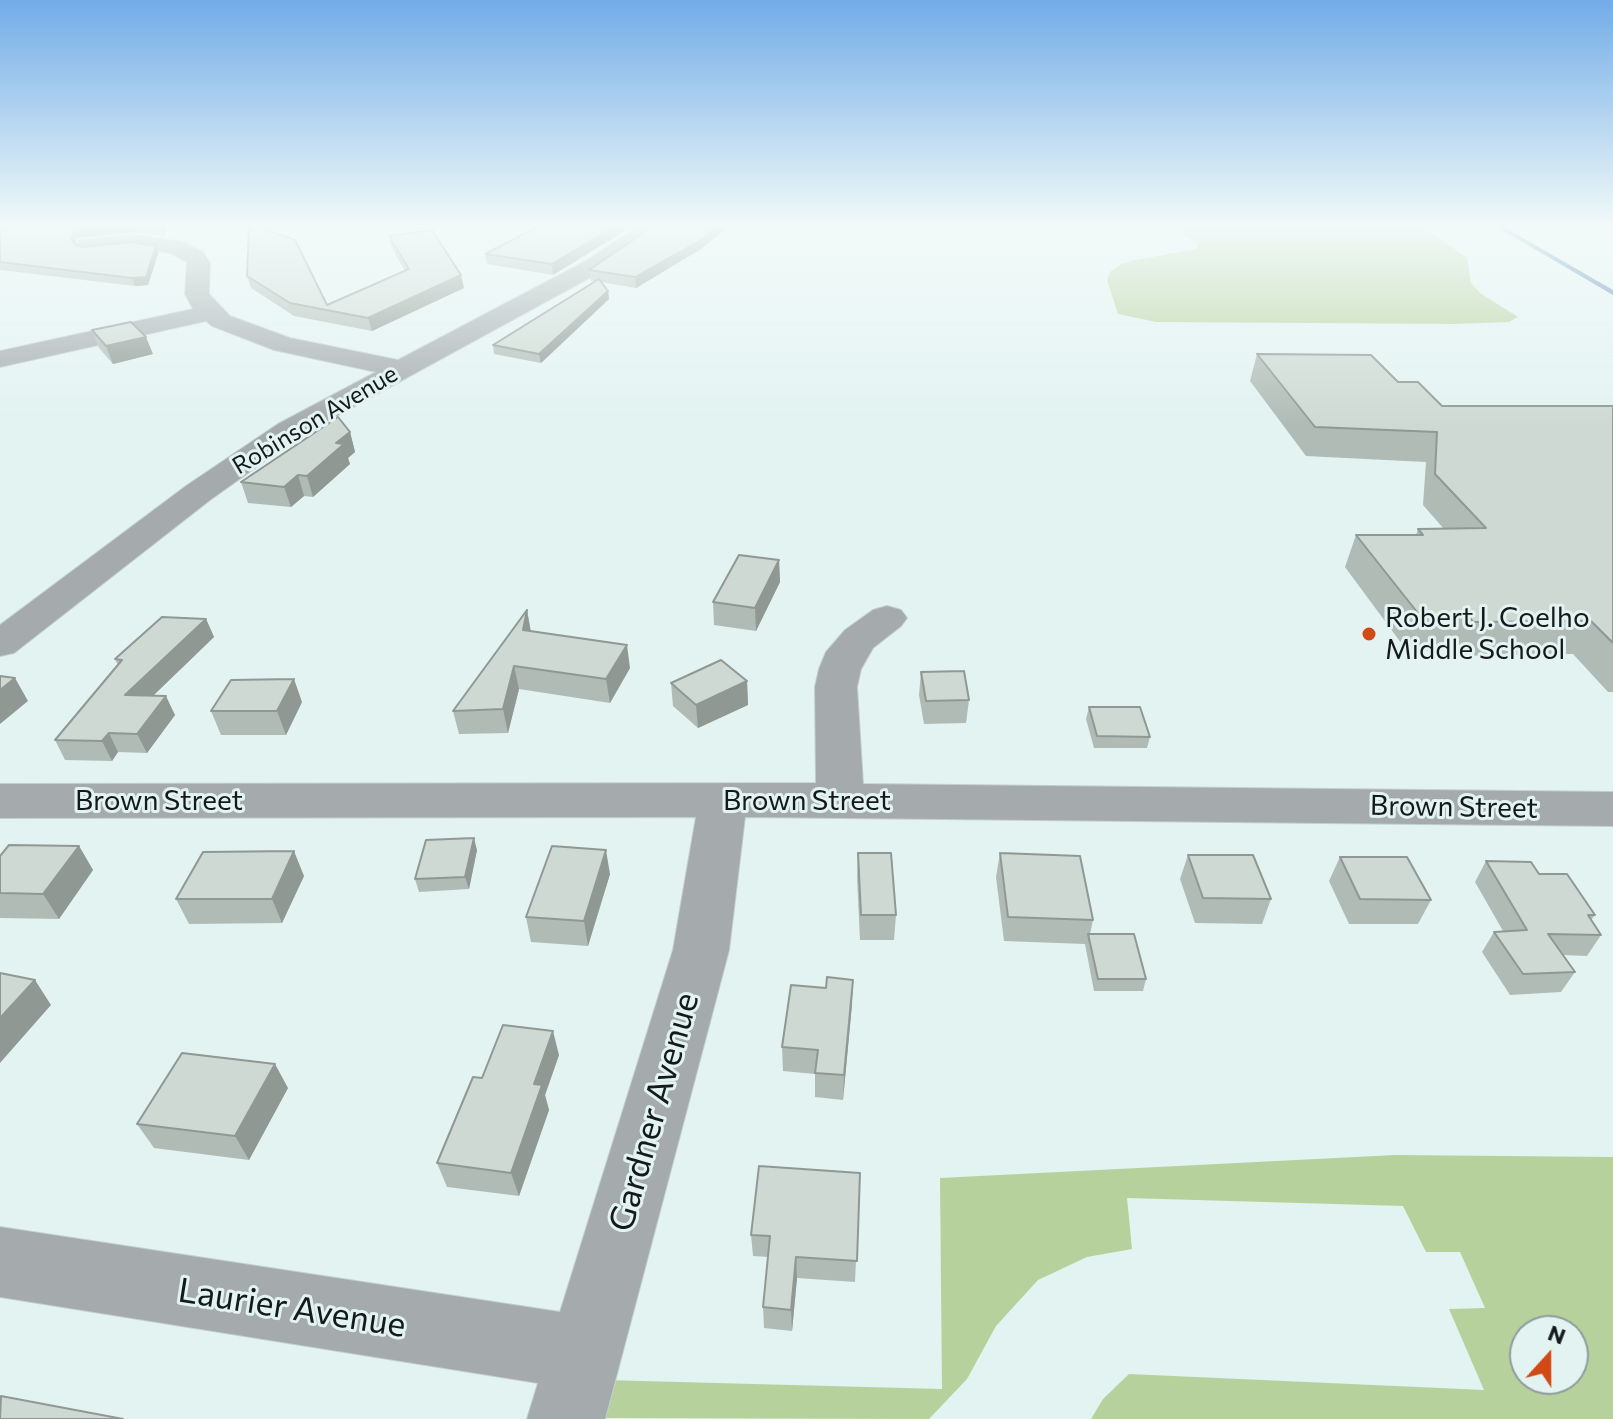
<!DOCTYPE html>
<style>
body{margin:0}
#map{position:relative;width:1613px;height:1419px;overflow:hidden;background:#e3f3f2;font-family:Commissioner,sans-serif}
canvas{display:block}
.north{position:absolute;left:1509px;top:1315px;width:80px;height:80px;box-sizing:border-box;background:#e3f3f2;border:2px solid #909c9c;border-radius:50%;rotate:21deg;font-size:22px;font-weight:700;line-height:32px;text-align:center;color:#141a1a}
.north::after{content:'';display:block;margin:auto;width:28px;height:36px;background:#d14a15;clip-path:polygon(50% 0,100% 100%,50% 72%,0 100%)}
</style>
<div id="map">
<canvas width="1613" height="1419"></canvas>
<div class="north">N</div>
</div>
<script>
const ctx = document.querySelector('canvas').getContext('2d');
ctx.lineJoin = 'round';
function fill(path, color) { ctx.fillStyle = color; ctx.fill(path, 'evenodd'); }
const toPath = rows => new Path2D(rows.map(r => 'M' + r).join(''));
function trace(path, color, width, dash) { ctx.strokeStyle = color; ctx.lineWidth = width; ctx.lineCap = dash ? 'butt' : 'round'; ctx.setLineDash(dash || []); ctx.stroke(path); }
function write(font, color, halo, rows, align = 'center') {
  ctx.font = font + ' Commissioner,sans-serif'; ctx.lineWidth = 6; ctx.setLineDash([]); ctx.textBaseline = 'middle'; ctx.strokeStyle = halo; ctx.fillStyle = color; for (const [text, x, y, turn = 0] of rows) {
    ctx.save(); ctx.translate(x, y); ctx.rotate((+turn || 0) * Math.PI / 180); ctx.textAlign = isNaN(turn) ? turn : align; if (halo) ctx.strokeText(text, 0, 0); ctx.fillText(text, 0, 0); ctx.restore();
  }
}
const green = toPath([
 [1179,227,1424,227,1467,258,1471,283,1480,293,1518,317,1509,322,1454,324,1156,322,1118,314,1107,280,1110,272,1121,264,1135,260,1198,249,1196,242,1183,236],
 [1395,1155,1613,1157,1613,1419,1091,1419,1103,1399,1129,1374,1484,1390,1449,1309,1485,1308,1460,1252,1426,1252,1403,1206,1127,1198,1132,1249,1087,1257,1038,1280,996,1326,967,1379,929,1419,594,1418,604,1380,942,1389,940,1178],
 [1525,1331,1573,1331,1573,1379,1525,1379]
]);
const stream = toPath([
 [1497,227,1504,227,1613,290,1613,295,1497,227]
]);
const minor = toPath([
 [637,227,661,227,602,271,300,436,210,500,14,653,0,656,0,625,186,486,278,424,376,372,274,350,212,326,206,321,0,367,0,351,193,309,185,294,187,262,170,253,134,247,88,252,80,250,77,245,80,240,134,235,184,242,203,252,210,263,209,294,230,316,290,338,398,360,586,261,637,227],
 [887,606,901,610,907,618,901,626,873,648,861,669,857,687,863,784,1613,792,1613,826,745,817,729,950,605,1419,527,1419,538,1383,0,1297,0,1227,560,1312,673,950,696,817,0,818,0,784,816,783,815,687,819,669,826,652,845,630,873,610,887,606]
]);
const wall = toPath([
 [0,227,167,227,164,236,134,232,77,238,75,244,76,245,84,247,156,246,158,254,148,285,135,286,0,270],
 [537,227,631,227,553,275,487,264,485,254],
 [652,227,728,227,701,249,636,288,601,282,608,291,609,299,541,363,494,354,493,345,596,281,591,281,589,270],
 [389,236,464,288,372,331,294,316,251,288,247,276,327,305,405,271,391,247],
 [92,330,153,354,113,364,99,348],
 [1257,354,1398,382,1442,406,1613,406,1613,692,1608,692,1573,654,1458,656,1454,650,1407,651,1345,567,1356,535,1416,535,1418,529,1444,529,1423,505,1426,462,1306,456,1250,381],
 [350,432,355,452,348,458,350,464,313,497,304,496,291,507,248,503,241,482],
 [779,560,780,582,756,631,714,625,713,602],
 [527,610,531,632,630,668,610,703,519,689,508,733,459,734,453,711],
 [206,619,214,637,153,696,175,715,147,753,118,752,112,761,65,760,55,740,118,665,115,659],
 [921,672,969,700,966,723,924,724,919,695],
 [747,681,748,705,698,728,673,706,671,683],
 [302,702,286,735,221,735,211,711],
 [1089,707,1150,737,1147,748,1094,748,1086,719],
 [79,846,93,870,59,919,0,918,0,856],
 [477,850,469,889,419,892,415,879],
 [858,853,896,915,894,940,860,940,857,877],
 [1000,853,1093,920,1090,934,1146,979,1143,991,1094,991,1085,944,1004,941,996,877],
 [1188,855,1271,899,1262,924,1195,923,1180,879],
 [1340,857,1431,900,1418,924,1349,924,1329,881],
 [1486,861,1539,874,1595,915,1591,920,1601,935,1587,956,1563,955,1575,972,1561,992,1510,995,1482,952,1494,932,1503,931,1475,882],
 [610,874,588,946,531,942,526,917],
 [304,876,282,923,189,924,176,899],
 [852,1004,843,1100,815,1097,815,1074,783,1071,782,1047],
 [559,1055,545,1095,549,1110,519,1196,447,1187,437,1163,482,1078],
 [288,1088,249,1160,154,1148,137,1124],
 [860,1173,855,1282,797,1278,792,1331,764,1328,763,1307,768,1257,753,1256,751,1235]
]);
const shadedWall = toPath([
 [108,227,132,227,134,232,77,238,74,247,71,239,74,231],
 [162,227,167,227,164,236,161,229],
 [614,227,631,227,553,275,552,264],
 [716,227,728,227,701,249,636,288,635,277],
 [156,246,158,254,148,285,135,286,132,278],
 [461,275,464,288,372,331,368,318],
 [608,291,609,299,541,363,539,354],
 [146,337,153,354,113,364,106,346],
 [350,432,355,452,348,458,350,464,313,497,307,476,336,443],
 [298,475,304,496,291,507,284,487],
 [779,560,780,582,756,631,755,608],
 [527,610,531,633,523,630],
 [206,619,214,637,134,714,125,695],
 [627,645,630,668,610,703,606,679],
 [514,666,519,689,508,733,503,709],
 [15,678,28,701,0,724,0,690],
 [294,679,302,702,286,735,277,711],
 [747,681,748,705,698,728,696,705],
 [166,696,175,715,147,753,137,734],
 [109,733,118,752,112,761,102,741],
 [474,838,477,850,469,889,465,877],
 [79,846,93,870,59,919,43,894],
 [606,850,610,874,588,946,584,921],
 [294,851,304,876,282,923,272,899],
 [35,980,51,1005,0,1063,0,1018],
 [853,980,852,1004,843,1100,844,1075],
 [553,1031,559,1055,545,1095,549,1110,519,1196,511,1173,534,1084],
 [275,1064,288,1088,249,1160,235,1136],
 [796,1257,797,1278,792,1331,791,1310]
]);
const building = toPath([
 [0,227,108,227,74,231,71,239,76,245,84,247,131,242,156,246,146,277,132,278,0,262,0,227],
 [249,227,259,227,295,240,327,305,409,269,389,236,432,230,461,275,368,318,290,303,247,276,249,227],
 [537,227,614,227,552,264,485,254,537,227],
 [652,227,716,227,701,240,635,277,589,270,652,227],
 [599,279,608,291,539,354,493,345,599,279],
 [131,322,146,337,106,346,92,330,131,322],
 [1257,354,1371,355,1398,382,1418,382,1442,406,1613,406,1613,643,1591,621,1473,622,1469,616,1421,617,1356,535,1423,535,1418,529,1486,528,1435,474,1437,432,1315,427,1257,354],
 [338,417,350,432,336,443,344,444,307,476,298,475,284,487,241,482,338,417],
 [739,555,779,560,755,608,713,602,739,555],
 [527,610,523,630,627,645,606,679,514,666,503,709,453,711,527,610],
 [162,617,206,619,125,695,166,696,137,734,109,733,102,741,55,740,122,660,115,659,162,617],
 [721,660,747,681,696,705,671,683,721,660],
 [964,671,969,700,926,701,921,672,964,671],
 [0,676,15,678,0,690,0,676],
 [294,679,277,711,211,711,231,680,294,679],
 [1089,707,1140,707,1150,737,1097,736,1089,707],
 [474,838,465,877,415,879,426,840,474,838],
 [9,845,79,846,43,894,0,893,0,856,9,845],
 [552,846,606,850,584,921,526,917,552,846],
 [294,851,272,899,176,899,203,852,294,851],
 [858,853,891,853,896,915,861,915,858,853],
 [1000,853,1080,856,1093,920,1008,917,1000,853],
 [1188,855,1253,855,1271,899,1203,898,1188,855],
 [1340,857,1407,857,1431,900,1360,899,1340,857],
 [1486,861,1531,862,1539,874,1567,874,1595,915,1588,915,1601,935,1548,934,1575,972,1523,974,1494,932,1527,930,1486,861],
 [1088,934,1134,934,1146,979,1098,979,1088,934],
 [0,973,35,980,0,1018,0,973],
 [827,977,853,980,844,1075,815,1073,818,1050,782,1047,791,985,826,988,827,977],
 [503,1025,553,1031,534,1084,542,1085,511,1173,437,1163,473,1077,482,1078,503,1025],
 [182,1053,275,1064,235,1136,137,1124,182,1053],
 [759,1166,860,1173,857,1261,796,1257,791,1310,763,1307,770,1236,751,1235,759,1166],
 [1,1396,123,1419,0,1419,1,1396]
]);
const markers = [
 [1369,634,8,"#d14a15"]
];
const farStreetnames = [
 ["Robinson Avenue",315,420,-31]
];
const poiNames = [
 ["Robert J. Coelho",1385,618],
 ["Middle School",1385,650]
];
const streetNames = [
 ["Brown Street",159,801],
 ["Brown Street",807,801],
 ["Brown Street",1454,807,1]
];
const nearStreetnames = [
 ["Gardner Avenue",654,1112,-74],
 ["Laurier Avenue",292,1308,9]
];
fill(green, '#b7d19d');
fill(stream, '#4a78a9');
trace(minor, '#c2d0cf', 2);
fill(minor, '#a5abad');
fill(wall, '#b0bbb5');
fill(shadedWall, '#909893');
fill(building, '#cdd9d2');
trace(building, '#909893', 2);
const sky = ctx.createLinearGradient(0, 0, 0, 426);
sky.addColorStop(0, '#72ace7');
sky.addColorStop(0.53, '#f2faf9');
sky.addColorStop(1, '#f2faf900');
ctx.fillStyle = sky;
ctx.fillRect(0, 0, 1613, 426);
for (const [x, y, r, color] of markers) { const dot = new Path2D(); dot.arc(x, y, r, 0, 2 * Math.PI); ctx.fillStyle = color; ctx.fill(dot); trace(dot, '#e3f3f2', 3); }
write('24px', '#141a1a', '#e3f3f2', farStreetnames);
write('28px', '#141a1a', '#e3f3f2', poiNames, 'left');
write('28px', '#141a1a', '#e3f3f2', streetNames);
write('34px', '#141a1a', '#e3f3f2', nearStreetnames);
</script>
